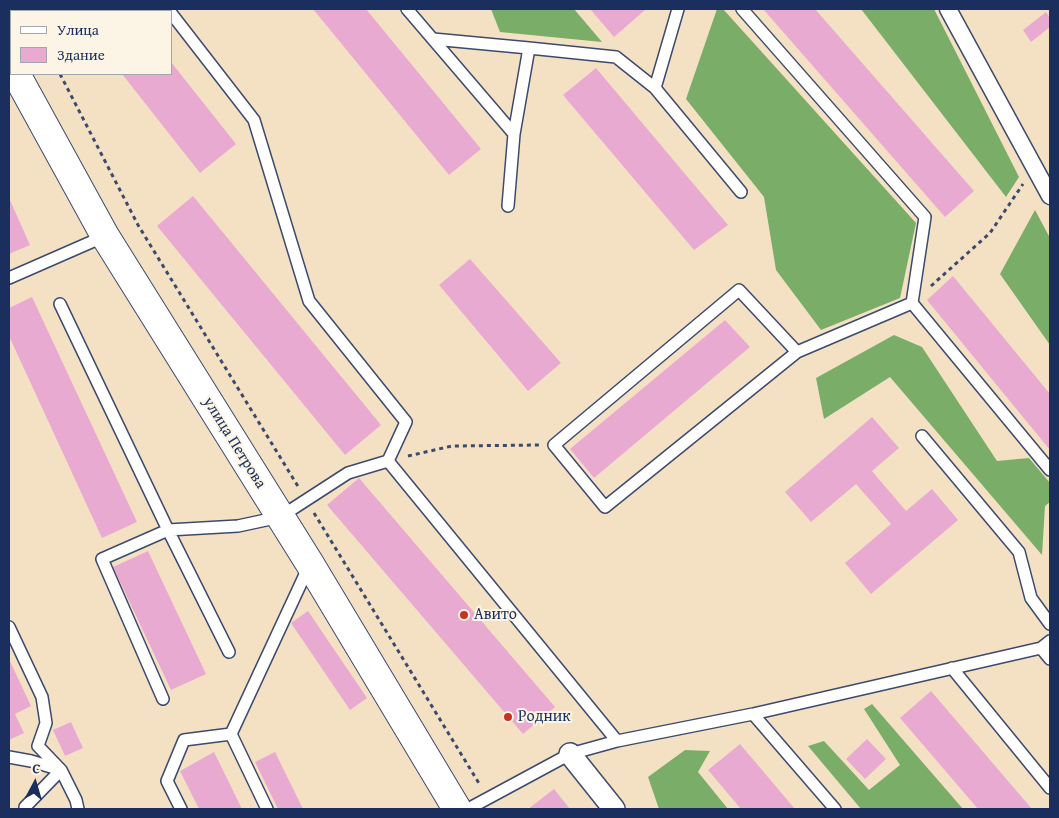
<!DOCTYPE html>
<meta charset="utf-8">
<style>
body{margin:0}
#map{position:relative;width:1059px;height:818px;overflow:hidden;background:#f4e1c4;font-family:"Gentium Book Plus",serif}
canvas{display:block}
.frame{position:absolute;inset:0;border:10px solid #1b2f5e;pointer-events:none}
.legend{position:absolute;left:10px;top:10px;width:162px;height:65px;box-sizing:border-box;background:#fcf5e5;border:1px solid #a2a6af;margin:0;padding:6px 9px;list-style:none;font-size:15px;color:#1b2f5e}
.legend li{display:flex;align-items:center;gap:10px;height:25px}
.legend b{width:25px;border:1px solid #a2a6af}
.north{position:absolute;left:10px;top:758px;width:50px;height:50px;-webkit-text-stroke:4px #fcf5e5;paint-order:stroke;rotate:6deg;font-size:14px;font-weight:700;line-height:20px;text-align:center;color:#1b2f5e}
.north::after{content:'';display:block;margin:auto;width:18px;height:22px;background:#1b2f5e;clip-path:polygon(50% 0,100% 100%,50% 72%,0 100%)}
</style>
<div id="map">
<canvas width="1059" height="818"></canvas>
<div class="frame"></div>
<ul class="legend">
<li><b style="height:6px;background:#fff"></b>Улица</li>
<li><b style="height:14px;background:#e9aad2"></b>Здание</li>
</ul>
<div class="north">С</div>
</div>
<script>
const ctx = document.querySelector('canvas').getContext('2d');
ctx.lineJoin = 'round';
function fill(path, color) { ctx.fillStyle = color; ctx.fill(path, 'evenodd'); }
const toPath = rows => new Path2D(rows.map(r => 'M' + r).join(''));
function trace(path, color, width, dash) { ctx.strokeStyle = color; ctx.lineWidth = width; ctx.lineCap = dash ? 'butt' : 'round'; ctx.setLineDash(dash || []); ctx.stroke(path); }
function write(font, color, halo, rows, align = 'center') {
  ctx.font = font + ' "Gentium Book Plus",serif'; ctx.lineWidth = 4; ctx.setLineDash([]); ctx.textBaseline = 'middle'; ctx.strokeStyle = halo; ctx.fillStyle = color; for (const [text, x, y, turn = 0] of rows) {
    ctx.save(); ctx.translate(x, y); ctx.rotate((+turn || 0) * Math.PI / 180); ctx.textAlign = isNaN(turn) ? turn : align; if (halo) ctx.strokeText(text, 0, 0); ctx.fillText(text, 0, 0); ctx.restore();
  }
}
const forest = toPath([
 [491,9,574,9,602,42,500,32],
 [717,9,723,9,916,223,900,298,821,330,776,270,764,197,686,99],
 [861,9,934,9,1019,177,1006,197],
 [1035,210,1050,238,1050,345,1000,274],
 [894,335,922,347,997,461,1029,458,1050,483,1050,502,1045,506,1042,555,890,377,824,419,816,378],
 [872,704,963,809,861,809,808,746,824,741,869,790,900,765,864,709],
 [685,750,710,751,698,772,728,809,659,809,648,777]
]);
const building = toPath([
 [71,9,130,9,132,11,73,11],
 [313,9,366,9,481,149,449,175],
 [590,9,644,9,645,10,614,37],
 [763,9,815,9,974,191,945,217],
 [1046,12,1050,18,1050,27,1031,42,1023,30],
 [171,62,236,144,200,173,122,74,171,74],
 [596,68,728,225,694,250,563,95],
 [193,196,381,425,345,455,157,226],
 [9,198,30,245,9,254],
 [470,259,561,363,528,391,439,285],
 [953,276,1050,394,1050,450,927,300],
 [32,297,137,522,102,538,9,336,9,308],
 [725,320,750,347,594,478,570,449],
 [872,417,899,448,872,471,906,511,932,489,958,520,871,594,845,563,891,524,856,484,811,522,785,492],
 [359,478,555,707,523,734,327,505],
 [148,551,206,674,171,690,113,567],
 [308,611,367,698,350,710,291,623],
 [9,659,31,706,15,714,24,733,9,740],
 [931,691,1032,809,978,809,900,718],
 [71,722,83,748,65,756,53,730],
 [867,739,886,759,865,779,846,759],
 [740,744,795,809,741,809,708,770],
 [214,752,242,809,199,809,180,771],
 [275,752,303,809,278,809,255,762],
 [554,789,570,809,528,809]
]);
const path = toPath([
 [26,9,28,11],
 [60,74,138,225,299,488],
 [931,286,990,233,1023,184],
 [408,456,452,446,540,445],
 [314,513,480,785]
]);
const service = toPath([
 [407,9,514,134],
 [678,9,655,88,741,192],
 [742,9,925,217,912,303,1050,470],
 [171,13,254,120,309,301,406,422,388,461,617,741],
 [433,39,529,48],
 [508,206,514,134,529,48,616,57,655,88],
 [9,278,105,236],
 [60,304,168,530,229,652],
 [797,352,739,290,554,445,605,507,797,352,912,303],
 [922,436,1019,552,1031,598,1050,624],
 [9,627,42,697,46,723,38,746,61,770,31,761,9,757],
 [1041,648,1050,659],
 [952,668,1050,788],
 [163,699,102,559,168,530,238,526,280,517,348,473,388,461],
 [753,714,835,809],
 [25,809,25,807,61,770,76,800,78,809],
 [181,809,167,781,184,740,231,734],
 [267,809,231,734,309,566],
 [468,809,570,754,617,741,753,714,1041,648,1050,641]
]);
const pedestrian = toPath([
 [948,9,1050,196]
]);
const minor = toPath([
 [570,754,614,809]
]);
const tertiary = toPath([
 [16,74,105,236,310,564,457,809]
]);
const markers = [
 [464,615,5,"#c8321e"],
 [508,717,5,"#c8321e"]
];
const streetNames = [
 ["улица Петрова",234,443,58]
];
const poiNames = [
 ["Авито",474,615],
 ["Родник",518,717]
];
fill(forest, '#7aad68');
fill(building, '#e9aad2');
trace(service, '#3c4a6d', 14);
trace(pedestrian, '#3c4a6d', 19);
trace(minor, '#3c4a6d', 24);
trace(tertiary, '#3c4a6d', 30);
trace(path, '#3c4a6d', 3, [4, 4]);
trace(service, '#fff', 11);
trace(pedestrian, '#fff', 16);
trace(minor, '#fff', 21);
trace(tertiary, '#fff', 28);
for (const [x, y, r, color] of markers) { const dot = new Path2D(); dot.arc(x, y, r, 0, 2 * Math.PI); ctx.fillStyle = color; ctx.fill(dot); trace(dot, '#fcf5e5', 2); }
write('16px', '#1b2f5e', '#fcf5e5', streetNames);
write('16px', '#1b2f5e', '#fcf5e5', poiNames, 'left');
</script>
